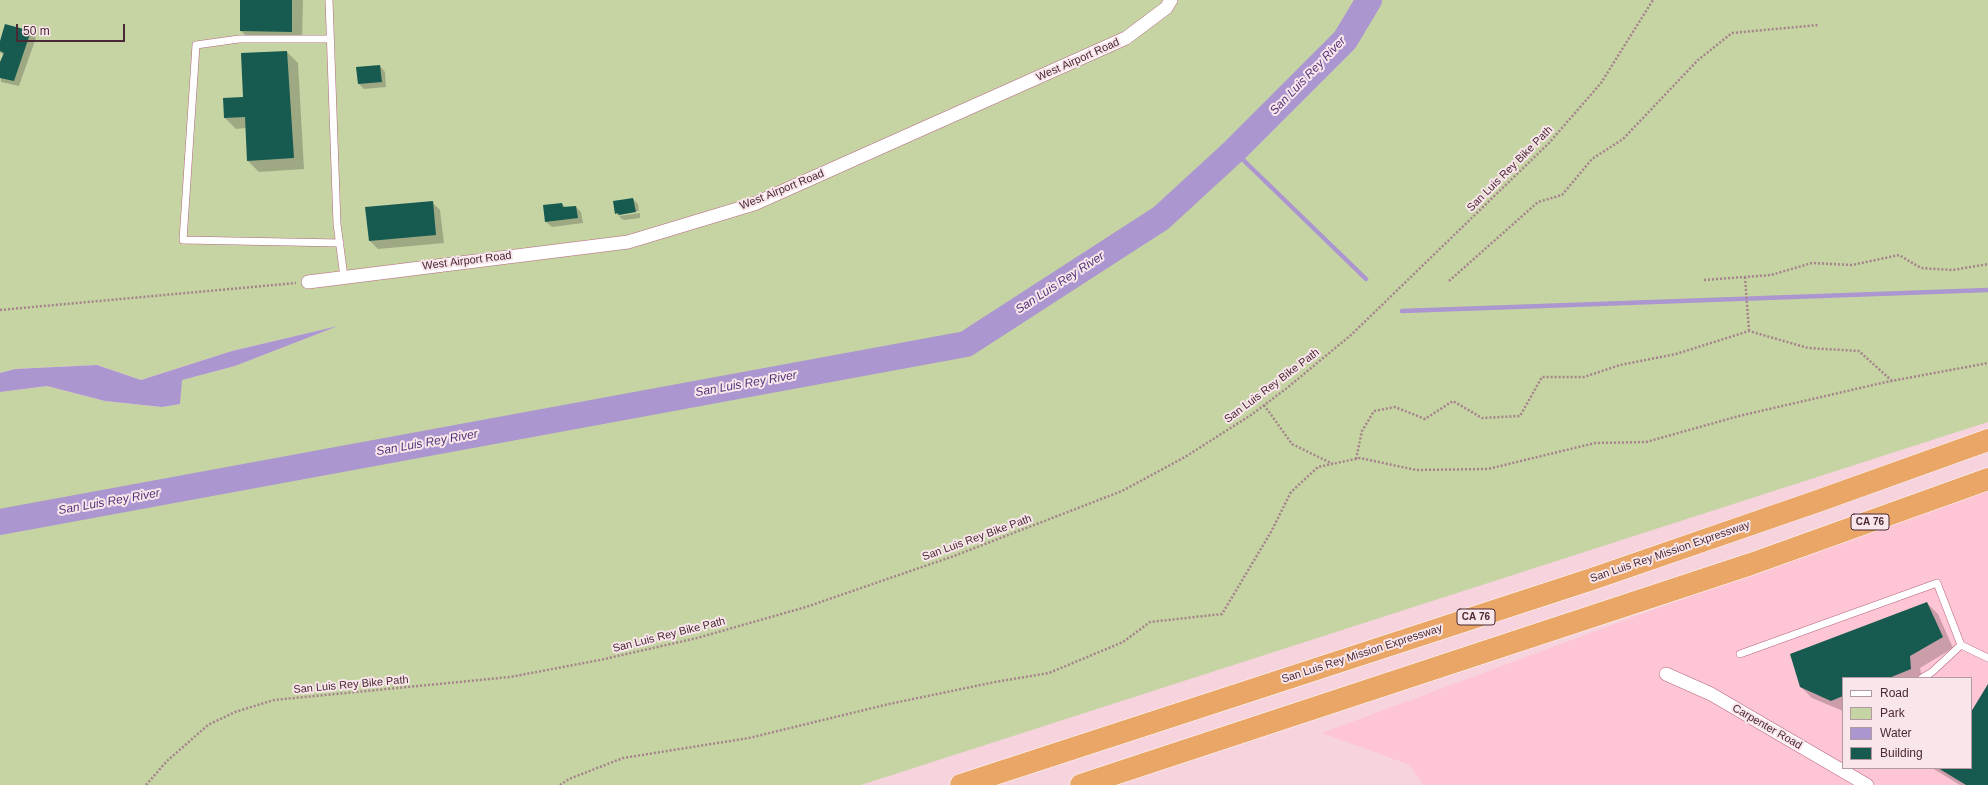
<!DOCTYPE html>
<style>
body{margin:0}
#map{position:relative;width:1988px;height:785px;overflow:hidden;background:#f7d3dd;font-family:Helvetica,sans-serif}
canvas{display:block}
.legend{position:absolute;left:1842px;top:677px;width:130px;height:92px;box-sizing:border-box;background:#f8e6eb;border:1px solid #b39aa2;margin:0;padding:5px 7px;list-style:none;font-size:12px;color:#4b2934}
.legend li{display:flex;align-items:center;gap:8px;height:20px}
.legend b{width:20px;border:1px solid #b39aa2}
.scale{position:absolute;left:16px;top:24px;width:109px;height:18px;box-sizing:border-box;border:2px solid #4b2934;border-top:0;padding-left:5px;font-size:12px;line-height:14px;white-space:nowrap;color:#4b2934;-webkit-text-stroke:3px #f8e6eb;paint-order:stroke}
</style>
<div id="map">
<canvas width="1988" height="785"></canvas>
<ul class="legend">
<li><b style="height:5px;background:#fff"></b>Road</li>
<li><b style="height:11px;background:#c6d4a4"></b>Park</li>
<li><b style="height:11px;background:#ab96d0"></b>Water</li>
<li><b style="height:11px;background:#175a50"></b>Building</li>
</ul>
<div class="scale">50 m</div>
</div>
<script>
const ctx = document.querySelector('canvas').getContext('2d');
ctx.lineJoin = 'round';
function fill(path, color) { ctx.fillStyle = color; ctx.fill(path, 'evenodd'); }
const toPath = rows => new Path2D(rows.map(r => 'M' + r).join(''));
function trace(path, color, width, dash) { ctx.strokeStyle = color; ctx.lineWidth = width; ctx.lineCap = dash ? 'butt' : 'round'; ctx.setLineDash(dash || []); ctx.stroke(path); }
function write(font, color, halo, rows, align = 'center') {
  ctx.font = font + ' Helvetica,sans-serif'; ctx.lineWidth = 4; ctx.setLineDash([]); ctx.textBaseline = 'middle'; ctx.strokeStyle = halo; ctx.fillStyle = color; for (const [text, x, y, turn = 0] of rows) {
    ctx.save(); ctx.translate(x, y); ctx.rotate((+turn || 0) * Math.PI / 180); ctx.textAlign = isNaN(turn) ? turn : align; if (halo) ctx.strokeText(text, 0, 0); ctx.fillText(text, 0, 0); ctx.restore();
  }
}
const built = toPath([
 [1988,485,1988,785,1423,785,1410,765,1322,733],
 [1843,678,1971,678,1971,768,1843,768]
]);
const green = toPath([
 [0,0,1988,0,1988,422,861,785,0,785,0,392,47,386,105,401,162,407,180,404,181,380,235,366,335,327,232,351,141,380,97,365,15,369,0,373]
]);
const water = toPath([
 [338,326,235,366,182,380,180,404,162,407,105,401,47,386,0,392,0,373,15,369,97,365,141,380,232,351]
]);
const shadow = toPath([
 [241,0,303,0,302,42,252,42,241,31],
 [30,32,36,38,19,86,1,82,0,65,4,56,0,52,0,44],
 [287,52,298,63,304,169,259,172,248,161,246,128,236,129,225,118,244,97,242,54],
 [380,66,385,72,386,87,364,89,359,84],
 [633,199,638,204,639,211,619,214,619,216,640,213,640,218,625,220,622,219,616,213],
 [432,202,440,210,444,243,378,249,370,241],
 [562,204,566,208,576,207,581,212,583,223,552,227,546,222],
 [1927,603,1938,614,1953,648,1920,668,1922,678,1843,678,1843,711,1812,698,1801,687],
 [1988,686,1988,785,1960,785,1932,768,1971,768,1971,714]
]);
const stream = toPath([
 [1234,151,1366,279],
 [1402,311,1988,290]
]);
const river = toPath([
 [0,522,966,344,1161,218,1234,151,1345,40,1369,0]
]);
const building = toPath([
 [240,0,292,0,292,32,240,31],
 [5,24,31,31,14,81,0,78,0,62,4,53,0,51,0,41],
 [287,51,294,158,247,161,245,117,224,118,223,98,243,97,241,53],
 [380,65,382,82,358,84,356,67],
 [633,198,636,212,619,215,618,213,615,214,613,201],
 [433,201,436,235,369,241,365,207],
 [562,203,563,207,576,206,578,218,545,222,543,205],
 [1927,602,1943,637,1910,656,1911,669,1889,678,1843,678,1843,696,1831,701,1800,687,1790,654],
 [1988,684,1988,785,1966,785,1938,768,1971,768,1971,712]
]);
const path = toPath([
 [1745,277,1749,331],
 [1704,280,1771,275,1812,263,1852,265,1899,255,1921,268,1953,270,1988,264],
 [1449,281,1538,202,1562,195,1592,159,1623,139,1698,60,1732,33,1818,25],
 [0,310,296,283],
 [1264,405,1292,444,1333,464],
 [1356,459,1362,431,1374,411,1395,407,1425,419,1453,401,1482,418,1520,416,1542,377,1584,377,1620,365,1676,354,1749,331,1808,348,1859,351,1892,381],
 [146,785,167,761,208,725,235,712,274,700,510,677,600,660,697,638,806,607,954,556,1122,491,1185,457,1251,415,1287,388,1351,335,1549,143,1601,83,1653,0],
 [560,785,569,779,623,758,749,738,889,704,995,682,1049,673,1123,642,1150,622,1222,614,1271,532,1291,492,1318,467,1360,458,1416,470,1488,469,1595,443,1646,442,1739,416,1886,382,1988,363]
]);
const service = toPath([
 [329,0,337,224,344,277],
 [330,39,239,39,196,45,183,240,340,243],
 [1740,654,1937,583,1961,645,1988,658],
 [1922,678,1932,672,1961,645]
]);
const minor = toPath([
 [308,282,628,242,754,204,1126,38,1166,8,1171,0],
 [1666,674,1711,694,1867,785]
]);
const trunk = toPath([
 [961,785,1592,579,1818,501,1988,440],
 [1081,785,1751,564,1988,479]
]);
const shields = [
 [1870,522,38],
 [1476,617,38]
];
const shieldNames = [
 ["CA 76",1870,522],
 ["CA 76",1476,617]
];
const streetNames = [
 ["West Airport Road",1078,60,-24],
 ["San Luis Rey Bike Path",1510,169,-45],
 ["West Airport Road",782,190,-22],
 ["West Airport Road",467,261,-7],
 ["San Luis Rey Bike Path",1272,386,-37],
 ["San Luis Rey Bike Path",977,538,-20],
 ["San Luis Rey Mission Expressway",1670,552,-19],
 ["San Luis Rey Bike Path",669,635,-14],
 ["San Luis Rey Mission Expressway",1362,654,-18],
 ["San Luis Rey Bike Path",351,685,-5],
 ["Carpenter Road",1767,727,30]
];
const waterNames = [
 ["San Luis Rey River",1308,76,-46],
 ["San Luis Rey River",1060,283,-33],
 ["San Luis Rey River",746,384,-10],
 ["San Luis Rey River",427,443,-10],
 ["San Luis Rey River",109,502,-10]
];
fill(built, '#fec5d4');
fill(green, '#c6d4a4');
fill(water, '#ab96d0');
fill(shadow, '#0003');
trace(stream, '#ab96d0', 4.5);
trace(river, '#ab96d0', 26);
fill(building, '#175a50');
trace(service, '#b5667f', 8);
trace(minor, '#b5667f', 14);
trace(trunk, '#fff', 23);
trace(path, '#a5828c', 2.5, [2, 2]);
trace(service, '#fff', 7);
trace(minor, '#fff', 13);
trace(trunk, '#eaa666', 22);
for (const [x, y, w] of shields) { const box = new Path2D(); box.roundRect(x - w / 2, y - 8, w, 16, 3); ctx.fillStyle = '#f8e6eb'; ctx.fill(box); trace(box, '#4b2934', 1); }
write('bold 10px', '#4b2934', null, shieldNames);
write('11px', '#4b2934', '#f8e6eb', streetNames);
write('italic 12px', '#53357b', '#f8e6eb', waterNames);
</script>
